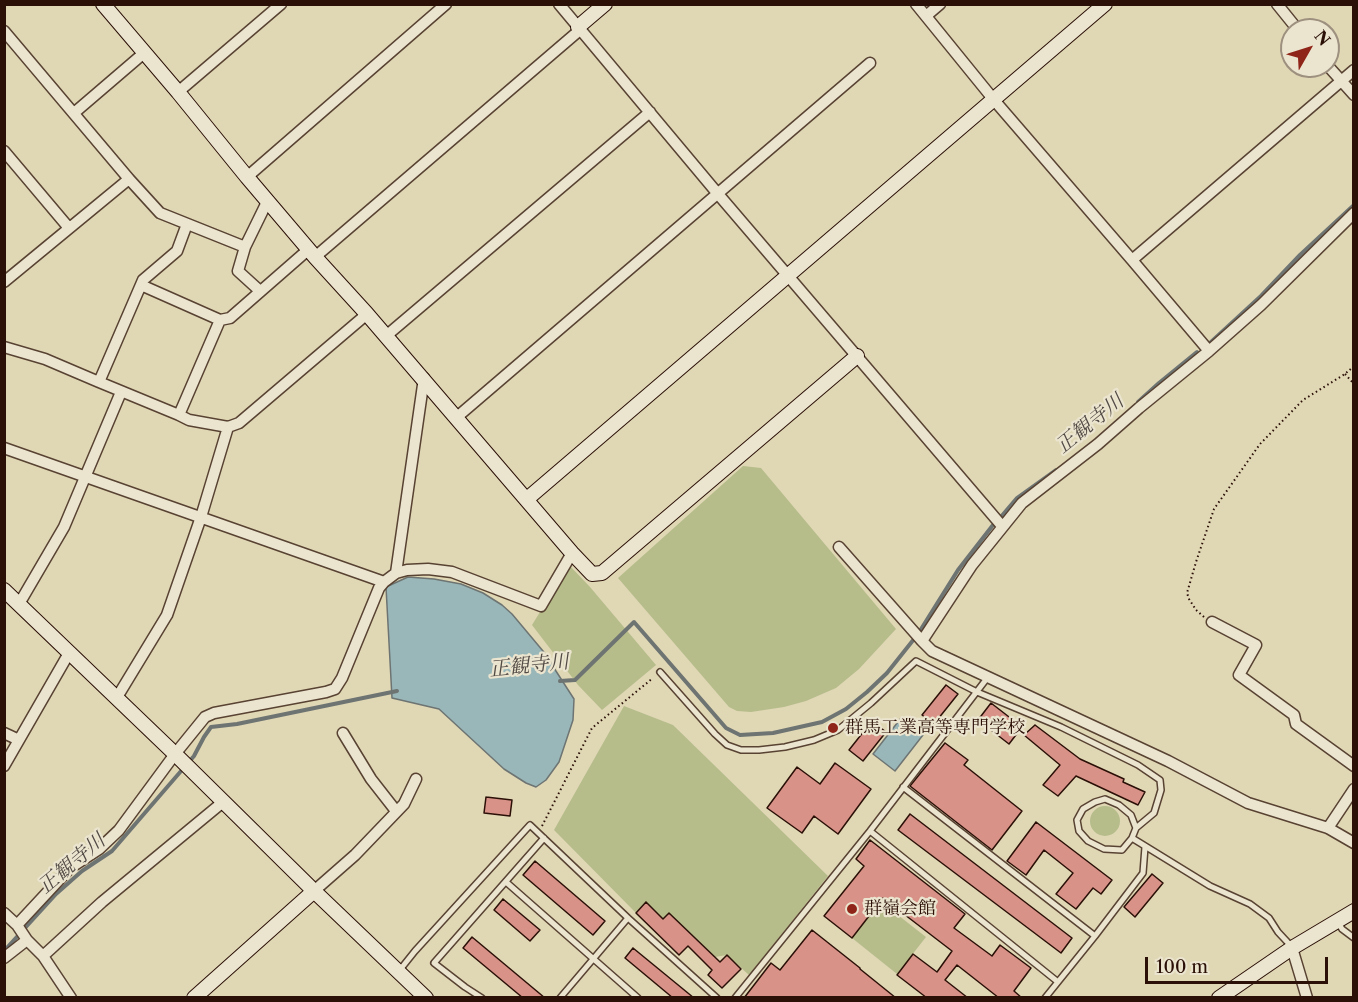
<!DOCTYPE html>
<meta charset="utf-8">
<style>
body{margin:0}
#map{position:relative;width:1358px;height:1002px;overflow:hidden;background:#e0d7b5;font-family:"Libre Caslon Text",serif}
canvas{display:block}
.frame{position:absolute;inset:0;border:6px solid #2b1007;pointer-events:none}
.north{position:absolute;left:1280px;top:18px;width:60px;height:60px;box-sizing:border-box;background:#ebe5cf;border:2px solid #9e907f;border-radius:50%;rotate:51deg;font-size:16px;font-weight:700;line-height:24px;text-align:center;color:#2b1007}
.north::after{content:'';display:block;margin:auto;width:21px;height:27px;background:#8f2418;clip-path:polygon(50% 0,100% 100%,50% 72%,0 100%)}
.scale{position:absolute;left:1145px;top:957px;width:183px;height:27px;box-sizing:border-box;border:3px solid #2b1007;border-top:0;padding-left:8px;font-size:18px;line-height:21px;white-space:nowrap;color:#2b1007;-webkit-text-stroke:4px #ebe5cf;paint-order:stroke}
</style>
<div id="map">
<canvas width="1358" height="1002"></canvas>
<div class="frame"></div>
<div class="north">N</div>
<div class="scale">100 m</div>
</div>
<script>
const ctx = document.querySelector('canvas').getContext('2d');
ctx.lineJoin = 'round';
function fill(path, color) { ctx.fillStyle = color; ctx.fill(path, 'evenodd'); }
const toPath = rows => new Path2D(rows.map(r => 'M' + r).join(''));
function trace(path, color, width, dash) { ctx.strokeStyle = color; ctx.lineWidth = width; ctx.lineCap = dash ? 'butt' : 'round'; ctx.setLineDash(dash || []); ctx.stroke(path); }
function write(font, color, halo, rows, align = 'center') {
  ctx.font = font + ' "Libre Caslon Text","Noto Serif JP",serif'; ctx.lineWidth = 4.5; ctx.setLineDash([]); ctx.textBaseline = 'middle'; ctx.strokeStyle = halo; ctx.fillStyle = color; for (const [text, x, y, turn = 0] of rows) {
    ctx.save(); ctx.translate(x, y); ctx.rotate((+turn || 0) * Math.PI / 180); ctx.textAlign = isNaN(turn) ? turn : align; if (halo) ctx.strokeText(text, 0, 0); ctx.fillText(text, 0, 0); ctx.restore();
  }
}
const green = toPath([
 [743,466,761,468,896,629,859,669,836,688,806,701,784,707,751,712,737,711,729,707,618,578],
 [569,565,590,587,656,665,602,710,578,685,532,625],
 [624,706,673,725,828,876,749,975,727,955,715,957,669,913,663,919,646,903,636,913,554,830],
 '1090 821a15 15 0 1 1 30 0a15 15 0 1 1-30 0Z',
 [880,901,926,937,897,974,852,938]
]);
const water = toPath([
 [408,577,434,579,461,584,483,593,502,605,512,614,543,651,574,699,573,720,559,762,546,780,536,787,526,783,504,769,439,709,392,698,386,587,408,577],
 [901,718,923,735,895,771,873,754,901,718]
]);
const stream = toPath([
 [1211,342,1261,296,1300,255,1354,205],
 [1138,402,1159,383,1197,352],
 [1000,518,1017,498,1056,470],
 [560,681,575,680,634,622,726,728,740,735,773,733,822,722,846,709,867,692,887,673,918,634,958,570,993,525],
 [4,951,56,894,82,871,112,851,194,756,204,737,211,727,237,724,397,691]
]);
const building = toPath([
 [946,685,958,694,934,724,922,715,946,685],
 [991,703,1022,727,1009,744,978,720,991,703],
 [872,721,886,732,863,761,849,750,872,721],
 [1035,725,1080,759,1124,779,1123,782,1145,792,1138,805,1076,776,1058,796,1043,785,1060,765,1024,735,1035,725],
 [945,743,968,760,964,765,1022,811,992,850,910,786,945,743],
 [835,763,871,789,838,834,814,816,802,833,767,808,797,767,820,784,835,763],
 [486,797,512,800,510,816,484,813,486,797],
 [910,814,1072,938,1061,953,898,830,910,814],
 [1036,822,1112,880,1101,894,1093,888,1076,909,1056,894,1073,873,1044,850,1026,875,1007,861,1036,822],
 [870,840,965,914,954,928,992,956,1000,945,1031,968,1014,991,1022,998,999,998,957,965,945,980,968,998,927,998,897,975,913,954,937,972,952,951,883,898,852,938,824,916,864,866,856,859,870,840],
 [535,861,605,921,593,935,523,875,535,861],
 [1152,874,1163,883,1135,917,1124,907,1152,874],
 [503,899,540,930,530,941,494,910,503,899],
 [646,902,663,919,669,913,720,962,727,955,741,969,722,988,708,975,712,970,688,946,679,955,636,913,646,902],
 [812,930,860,968,860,969,896,998,744,998,771,963,780,970,812,930],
 [472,937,545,998,523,998,463,948,472,937],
 [633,948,694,998,673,998,625,958,633,948]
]);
const path = toPath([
 [1345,374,1354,384],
 [1204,617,1196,610,1189,599,1187,593,1196,562,1214,509,1260,444,1303,400,1345,374,1354,366],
 [542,826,592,728,653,678]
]);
const lane = toPath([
 [660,672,715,734,727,745,741,750,759,750,785,747,814,740,838,730,871,703,916,661,977,692,1061,727,1138,765,1160,780,1161,790,1154,813,1136,828],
 [903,787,1095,936],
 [870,831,1058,982],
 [1132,838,1122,850,1104,849,1088,841,1079,831,1077,820,1083,809,1095,802,1105,799,1119,805,1131,815,1136,828,1132,838,1210,886,1250,904,1269,918,1278,932,1292,947],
 [506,882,638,998],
 [1338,922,1342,929,1354,938],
 [399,971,415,951,530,825,628,918,717,998],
 [482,998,465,987,434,963,544,838],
 [560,998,628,918],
 [735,998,870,831,988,677],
 [1045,998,1095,936,1143,873,1145,847]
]);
const street = toPath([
 [559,4,718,194,1002,526],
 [916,4,994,100,1132,260,1209,351],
 [1277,4,1298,30],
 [926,16,940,4],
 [4,31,129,179,160,213,245,247],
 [1328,66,1354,95],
 [178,92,281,4],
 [74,113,144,53],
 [4,151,69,228],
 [247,177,446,4],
 [1354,213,1261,305,1209,351,1139,408,1098,444,1022,503,972,565,922,641,932,651,1168,761,1248,803,1328,828,1354,843],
 [187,224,177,251,143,280,99,382,179,415,220,320],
 [315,257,581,29],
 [1132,260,1354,70],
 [4,282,129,179],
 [141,285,220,320,230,318,309,249],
 [260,291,238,271,245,247,268,200],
 [386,336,650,112],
 [4,347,45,359,99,382],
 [457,417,870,63],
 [228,427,239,423,367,314],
 [4,448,384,582],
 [839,547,922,641],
 [396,573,424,378],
 [19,604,64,527,121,392],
 [1212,622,1256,645,1239,675,1294,715,1296,724,1354,766],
 [116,699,167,615,201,517,228,427,189,420,179,415],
 [4,733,19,740],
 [343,733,371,779,396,811],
 [4,766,69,653],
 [1328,828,1354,789],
 [314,891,355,855,404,804,416,779],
 [4,913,17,925,27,940,43,956,71,998],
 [17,925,70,868,99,849,119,830,175,754,205,717,214,713,326,692,335,689,342,678,379,588,384,582,396,573,407,570,428,569,452,572,541,606,572,553],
 [1292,948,1307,998],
 [43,956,102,902,223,802],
 [4,958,27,940]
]);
const secondary = toPath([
 [103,4,178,92,247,177,315,257,367,314,572,553,592,574,602,573,857,356],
 [578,27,605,4],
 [527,499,1105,4],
 [4,590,175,754,314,891,426,998],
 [194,998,314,891],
 [1219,998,1292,948,1354,911]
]);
const markers = [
 [833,728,6,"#8f2418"],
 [852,909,6,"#8f2418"]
];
const poiNames = [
 ["群馬工業高等専門学校",845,728],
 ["群嶺会館",864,909]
];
const waterNames = [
 ["正観寺川",1090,424,-39],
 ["正観寺川",529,666,-6],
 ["正観寺川",72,864,-40]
];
fill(green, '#b6bd8b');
fill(water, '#99b7b9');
trace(water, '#6d7472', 1.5);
trace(stream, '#6d7472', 4);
fill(building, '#d89288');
trace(building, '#2b1007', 1.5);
trace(lane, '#584232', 8);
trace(street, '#584232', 13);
trace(secondary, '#2b1007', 16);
trace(path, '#2b1007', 2, [1.5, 3]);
trace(lane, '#ebe5cf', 5);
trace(street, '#ebe5cf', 10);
trace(secondary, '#ebe5cf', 14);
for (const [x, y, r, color] of markers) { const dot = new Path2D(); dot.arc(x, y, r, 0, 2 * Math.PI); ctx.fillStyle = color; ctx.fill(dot); trace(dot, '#ebe5cf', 2); }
write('18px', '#2b1007', '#ebe5cf', poiNames, 'left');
write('italic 20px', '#524a45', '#ebe5cf', waterNames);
</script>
